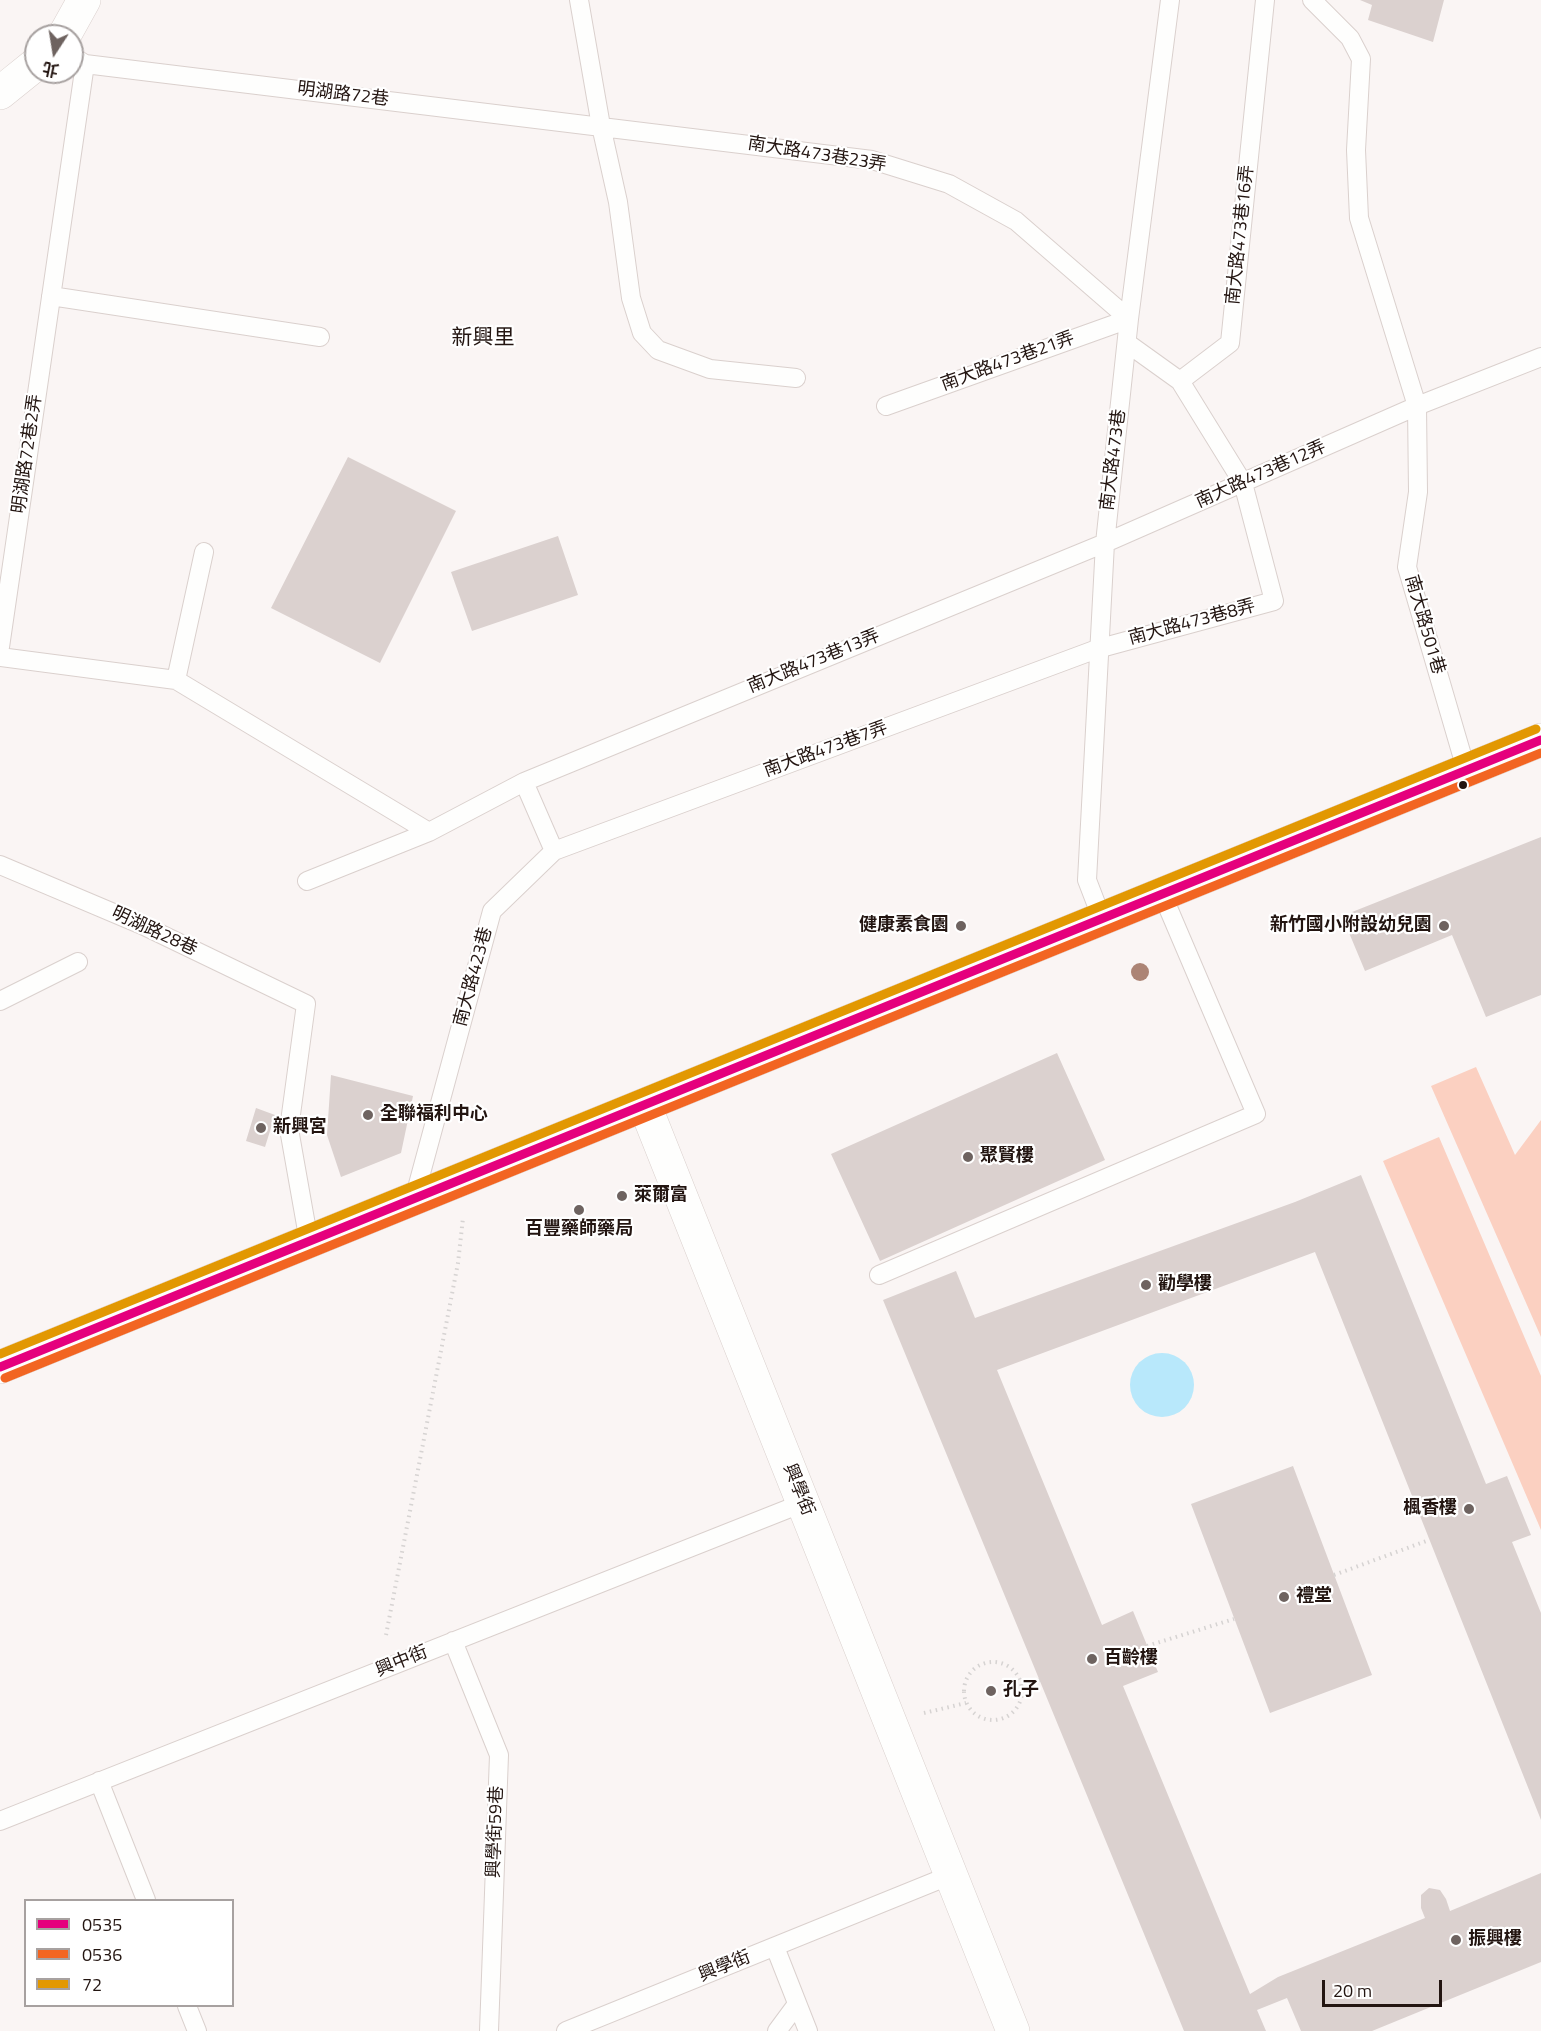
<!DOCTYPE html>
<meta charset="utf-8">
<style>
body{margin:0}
#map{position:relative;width:1541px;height:2031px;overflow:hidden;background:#faf5f4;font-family:"Titillium Web","Noto Sans TC",sans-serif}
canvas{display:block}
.legend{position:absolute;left:24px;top:1899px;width:210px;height:108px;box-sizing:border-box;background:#fff;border:2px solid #a7a1a0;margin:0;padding:8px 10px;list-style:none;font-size:18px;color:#231511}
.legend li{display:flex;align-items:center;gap:12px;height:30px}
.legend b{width:30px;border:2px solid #a7a1a0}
.north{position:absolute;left:24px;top:24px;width:60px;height:60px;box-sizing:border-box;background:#fff;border:2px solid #a7a1a0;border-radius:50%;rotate:192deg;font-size:16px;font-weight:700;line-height:24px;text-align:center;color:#231511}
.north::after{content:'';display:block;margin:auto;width:21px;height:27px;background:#6e6360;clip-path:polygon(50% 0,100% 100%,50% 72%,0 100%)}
.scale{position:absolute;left:1322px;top:1980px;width:120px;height:27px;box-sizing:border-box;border:3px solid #231511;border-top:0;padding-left:8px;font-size:18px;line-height:21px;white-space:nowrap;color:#231511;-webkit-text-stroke:4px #fff;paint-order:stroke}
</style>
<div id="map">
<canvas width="1541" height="2031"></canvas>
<ul class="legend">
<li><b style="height:8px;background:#e5007d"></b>0535</li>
<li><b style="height:8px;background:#f26522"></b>0536</li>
<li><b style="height:8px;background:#e29802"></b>72</li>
</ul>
<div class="north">北</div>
<div class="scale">20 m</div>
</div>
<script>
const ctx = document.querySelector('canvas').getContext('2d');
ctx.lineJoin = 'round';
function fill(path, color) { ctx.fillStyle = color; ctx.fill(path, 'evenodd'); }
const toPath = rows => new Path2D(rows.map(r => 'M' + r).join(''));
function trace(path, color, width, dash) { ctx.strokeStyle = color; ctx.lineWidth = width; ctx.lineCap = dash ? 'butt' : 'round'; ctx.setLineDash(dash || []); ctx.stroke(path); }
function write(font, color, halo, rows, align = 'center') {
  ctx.font = font + ' "Titillium Web","Noto Sans TC",sans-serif'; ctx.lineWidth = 4.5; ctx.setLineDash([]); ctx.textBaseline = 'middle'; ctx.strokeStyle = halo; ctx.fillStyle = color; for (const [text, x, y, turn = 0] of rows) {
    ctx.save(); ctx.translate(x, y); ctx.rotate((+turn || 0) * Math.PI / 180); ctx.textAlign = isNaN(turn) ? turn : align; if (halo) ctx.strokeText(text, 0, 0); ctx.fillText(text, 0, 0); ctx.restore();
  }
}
const green = toPath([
 [1476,1067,1515,1155,1541,1120,1541,1337,1431,1086],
 [1439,1137,1541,1376,1541,1530,1383,1161]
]);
const water = toPath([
 '1130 1385a32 32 0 1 1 64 0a32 32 0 1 1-64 0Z'
]);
const building = toPath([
 [1360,0,1444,0,1433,42,1368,20,1372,5],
 [348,457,456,511,380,663,271,608],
 [558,536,578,595,472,631,451,572],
 [1541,837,1541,995,1486,1017,1452,935,1365,971,1342,916],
 [1057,1053,1105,1160,880,1261,831,1154],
 [331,1075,413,1096,401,1153,341,1177,327,1135],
 [256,1108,275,1115,265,1147,246,1141],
 [1361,1175,1486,1484,1507,1476,1531,1535,1512,1542,1541,1613,1541,1820,1315,1252,997,1370,1102,1625,1133,1611,1158,1672,1123,1686,1250,1994,1278,1977,1425,1918,1421,1908,1421,1895,1429,1888,1440,1890,1446,1899,1450,1911,1541,1873,1541,1962,1372,2031,1301,2031,1287,1998,1257,2010,1266,2031,1184,2031,883,1300,956,1271,975,1318,1295,1202],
 [1293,1466,1372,1675,1270,1713,1191,1504]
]);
const path = toPath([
 [1334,1575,1429,1540],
 [386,1635,458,1263,463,1218],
 [1147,1646,1234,1619],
 '964 1691a29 29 0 1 1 58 0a29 29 0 1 1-58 0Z',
 [1022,1686,1040,1680],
 [924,1713,966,1703]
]);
const lane = toPath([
 [579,0,601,126,618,202,631,298,642,333,658,350,710,369,796,378],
 [1312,0,1350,38,1361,59,1356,150,1359,218,1417,406,1418,492,1407,567,1466,769],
 [85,64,872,160,949,184,1016,221,1129,319,886,406],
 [51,296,320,337],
 [1127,343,1180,381,1230,343,1265,0],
 [0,647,85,64,72,56],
 [0,657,176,680,204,552],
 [176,680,429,832,524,782,554,851,492,911,414,1199],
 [524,782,1105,543,1417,406,1541,357],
 [554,851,1097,649,1274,601,1243,483,1180,381],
 [0,865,142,925,306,1004,289,1129,309,1242],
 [307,881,429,832],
 [1102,919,1087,880,1105,543,1129,319,1170,0],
 [0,1001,78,962],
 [879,1275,1256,1114,1163,896],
 [453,1641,499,1755,489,2031],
 [99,1781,146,1900],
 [0,1821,803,1503],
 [775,1947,808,2031],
 [187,2006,197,2031],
 [566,2031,951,1875],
 [777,2031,797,2004]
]);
const street = toPath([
 [64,36,84,0],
 [0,93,36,64],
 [645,1106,1013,2031]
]);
const secondary = toPath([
 [0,1367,1541,740]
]);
const bus1 = toPath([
 [0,1367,1541,740]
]);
const bus2 = toPath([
 [5,1378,1541,753]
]);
const bus3 = toPath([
 [0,1354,1536,729]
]);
const trees = [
 [1140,972]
];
const markers = [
 [1463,785,5,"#231511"],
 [961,926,6,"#6e6360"],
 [1444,926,6,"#6e6360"],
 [368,1115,6,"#6e6360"],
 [261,1128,6,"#6e6360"],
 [968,1157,6,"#6e6360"],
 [622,1196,6,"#6e6360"],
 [579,1210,6,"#6e6360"],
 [1146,1285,6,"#6e6360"],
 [1469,1509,6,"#6e6360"],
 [1284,1597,6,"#6e6360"],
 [1092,1659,6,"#6e6360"],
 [991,1691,6,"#6e6360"],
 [1456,1940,6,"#6e6360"]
];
const streetNames = [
 ["明湖路72巷",343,95,7],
 ["南大路473巷23弄",817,155,9],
 ["南大路473巷16弄",1241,235,-84],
 ["南大路473巷21弄",1008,362,-20],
 ["明湖路72巷2弄",28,454,-82],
 ["南大路473巷",1114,460,-83],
 ["南大路473巷12弄",1261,475,-24],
 ["南大路473巷8弄",1192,623,-15],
 ["南大路501巷",1424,625,74],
 ["南大路473巷13弄",814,662,-22],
 ["南大路473巷7弄",826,750,-20],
 ["明湖路28巷",154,932,25],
 ["南大路423巷",474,977,-75],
 ["興學街",798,1490,68],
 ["興中街",402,1662,-22],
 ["興學街59巷",496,1832,-88],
 ["興學街",725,1967,-22]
];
const poiNames = [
 ["健康素食園",949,926,"right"],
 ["新竹國小附設幼兒園",1432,926,"right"],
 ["全聯福利中心",380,1115],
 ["新興宮",273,1128],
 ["聚賢樓",980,1157],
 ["萊爾富",634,1196],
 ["百豐藥師藥局",579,1230,"center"],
 ["勸學樓",1158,1285],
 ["楓香樓",1457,1509,"right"],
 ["禮堂",1296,1597],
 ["百齡樓",1104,1659],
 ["孔子",1003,1691],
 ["振興樓",1468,1940]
];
const quarterNames = [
 ["新興里",483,339]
];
fill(green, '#fbd0c1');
fill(water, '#b8e8fb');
fill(building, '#dbd1cf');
trace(lane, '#dad0cd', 20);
trace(street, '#dad0cd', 34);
trace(secondary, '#dad0cd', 34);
trace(path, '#d6d3d2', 4, [1.5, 4.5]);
trace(lane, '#fefefd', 18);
trace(street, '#fefefd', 33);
trace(secondary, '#fefefd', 33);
trace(bus1, '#e5007d', 9);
trace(bus2, '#f26522', 9);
trace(bus3, '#e29802', 9);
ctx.fillStyle = '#ac8475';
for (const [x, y] of trees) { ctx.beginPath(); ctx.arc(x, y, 9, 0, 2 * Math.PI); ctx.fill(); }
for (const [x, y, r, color] of markers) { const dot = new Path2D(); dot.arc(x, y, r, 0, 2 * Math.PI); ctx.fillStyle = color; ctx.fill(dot); trace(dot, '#fff', 2); }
write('18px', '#231511', '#fff', streetNames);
write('bold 18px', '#231511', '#fff', poiNames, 'left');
write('21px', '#231511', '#fff', quarterNames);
</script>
